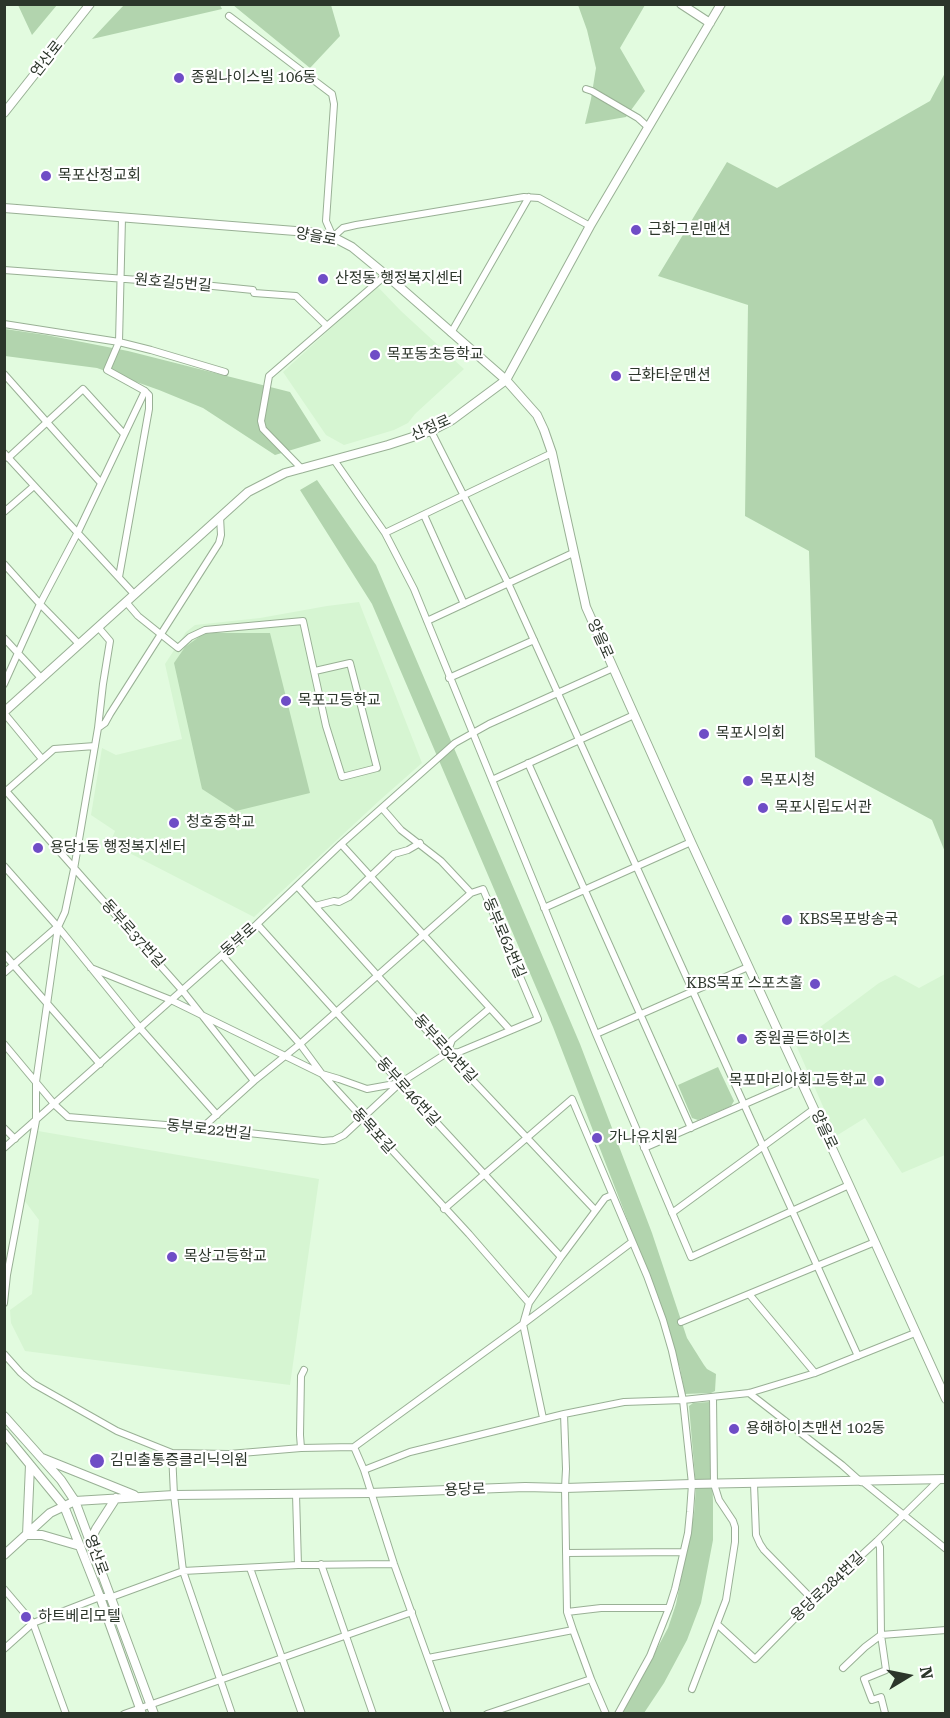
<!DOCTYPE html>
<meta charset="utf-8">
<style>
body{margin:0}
#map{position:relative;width:950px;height:1718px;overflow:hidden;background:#e2fbdf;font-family:"Roboto Serif",serif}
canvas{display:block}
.frame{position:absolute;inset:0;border:6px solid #2c362b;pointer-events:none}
.north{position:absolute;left:878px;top:1646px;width:60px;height:60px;-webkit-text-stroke:4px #fff;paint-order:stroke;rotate:80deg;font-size:16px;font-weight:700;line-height:24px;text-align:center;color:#2c362b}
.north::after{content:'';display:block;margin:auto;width:21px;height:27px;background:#2c362b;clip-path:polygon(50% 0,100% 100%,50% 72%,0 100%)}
</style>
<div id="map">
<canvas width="950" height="1718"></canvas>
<div class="frame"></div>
<div class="north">N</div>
</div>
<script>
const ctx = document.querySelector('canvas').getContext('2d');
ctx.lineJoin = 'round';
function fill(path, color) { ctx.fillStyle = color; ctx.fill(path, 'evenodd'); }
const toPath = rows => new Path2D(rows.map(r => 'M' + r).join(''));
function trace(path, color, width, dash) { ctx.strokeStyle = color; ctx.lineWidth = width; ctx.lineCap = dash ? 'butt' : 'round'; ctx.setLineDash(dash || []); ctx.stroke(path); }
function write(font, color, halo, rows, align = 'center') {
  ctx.font = font + ' "Roboto Serif","Noto Sans KR",serif'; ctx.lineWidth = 4.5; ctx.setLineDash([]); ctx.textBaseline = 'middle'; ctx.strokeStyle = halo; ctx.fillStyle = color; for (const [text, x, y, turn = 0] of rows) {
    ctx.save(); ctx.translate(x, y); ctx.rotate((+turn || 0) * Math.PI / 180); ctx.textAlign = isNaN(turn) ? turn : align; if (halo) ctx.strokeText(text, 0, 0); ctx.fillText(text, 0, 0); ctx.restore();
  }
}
const built = toPath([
 [377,286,401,311,464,369,415,414,408,423,394,430,344,445,326,435,283,372],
 [359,602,422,763,380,800,254,917,110,843,115,831,91,815,102,748,116,755,182,739,165,664,186,632,195,625,260,618,327,606],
 [945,974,945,1155,902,1173,865,1118,836,1136,796,1045,879,983,895,975,919,988],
 [38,1131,319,1179,290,1385,25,1351,11,1323,10,1310,32,1294,39,1220,24,1200]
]);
const green = toPath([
 [18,5,57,5,32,35],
 [124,5,220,5,222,9,92,39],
 [233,5,331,5,340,36,310,68],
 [578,5,645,5,620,48,645,91,626,117,585,124,591,99,596,68,587,30],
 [945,73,946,73,945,852,932,820,815,757,809,551,745,516,748,305,658,276,727,162,777,188,930,101],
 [5,329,46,335,128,351,290,392,321,441,275,455,203,408,159,390,97,368,5,356],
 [317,480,376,565,580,1044,652,1233,687,1338,704,1365,707,1369,716,1374,715,1391,711,1393,685,1394,680,1368,658,1299,553,1027,372,604,300,490],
 [213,633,270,633,310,793,236,811,202,789,174,663,185,647,203,634],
 [718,1067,734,1101,731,1106,698,1120,692,1118,678,1085],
 [709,1402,713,1501,713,1540,701,1603,687,1640,664,1683,644,1713,622,1714,668,1628,676,1604,694,1514,696,1488,689,1406,693,1403]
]);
const minor = toPath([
 [229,16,332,94,334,104,326,221,333,237,343,228,356,225,524,197,539,198,590,226],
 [586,89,592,91,638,118,648,127],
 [122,218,119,342,107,370,145,391],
 [4,270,193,284,253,290,254,293,296,296,327,326],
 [4,324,119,342,151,350,225,372],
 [451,333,529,197],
 [4,374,101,483],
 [431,431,508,583,858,1356],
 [4,453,134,594],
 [8,458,83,389,124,434],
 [334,460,385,533,414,589,596,1034,691,1257,849,1185],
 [302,469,263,429,261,421,269,376,386,275],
 [4,512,34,486],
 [424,515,464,604],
 [385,533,552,453],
 [4,564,40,604,79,644],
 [119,577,149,409,149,395,145,391],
 [126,602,138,616,178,648,190,637,205,630,303,621,326,726,342,777,377,768,350,663,315,671],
 [427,621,573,553],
 [4,638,41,678],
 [449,678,534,640],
 [4,684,40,604,78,532,145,391],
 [4,713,42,759],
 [98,728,103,684,110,641,98,627],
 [528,763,691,1128],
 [492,780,634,715],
 [6,791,182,990,254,1081],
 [5,792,54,749,95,746],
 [382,808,401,830,441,861,471,893],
 [341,844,510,1030],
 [4,866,58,927,140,1028,217,1115],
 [297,886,447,1053,595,1210],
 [315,906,334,901,339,902,349,897,394,854,408,850,420,843],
 [544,908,691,842],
 [257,924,400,1083,561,1257],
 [4,954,100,1064],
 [222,955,300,1044,322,1074,469,1234,529,1303],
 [91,968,171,1000,322,1074,339,1079,367,1089,400,1083],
 [4,973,57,927],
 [596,1034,748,967],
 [4,1044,55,1105,68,1117,202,1128,323,1141,334,1140,344,1135,400,1083,447,1053,452,1040,490,1008],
 [4,1128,15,1139],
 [202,1128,254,1081,300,1044,471,893,483,889,538,1019,459,1052,447,1053],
 [4,1148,257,924,341,844,455,743,489,724,613,668],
 [644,1148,800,1080],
 [444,1209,572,1099,647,1276,663,1320,672,1351,683,1400,692,1484,690,1512,688,1533,675,1589,669,1608,650,1656,618,1714],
 [672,1213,814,1109],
 [749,1294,815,1373],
 [4,1303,7,1275,36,1121,36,1082,58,927,65,912,74,869,98,728,105,723,110,714,219,543,221,535,220,517],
 [681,1322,875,1242],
 [4,1354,21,1373,34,1384,117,1431,172,1453,229,1454,301,1448,354,1447],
 [749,1393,842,1465,861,1482],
 [543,1418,523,1324,632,1242],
 [354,1447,523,1324,529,1303,561,1257,605,1198,612,1195],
 [354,1447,364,1470,394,1564,448,1714],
 [301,1448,300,1435,301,1376,304,1370],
 [172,1453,174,1495,183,1571,232,1714],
 [364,1470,410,1452,564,1414,624,1402,683,1400,749,1393,815,1373,915,1333],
 [863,1482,946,1549],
 [754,1484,756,1535,760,1544,764,1550,813,1600],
 [296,1494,298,1565],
 [877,1541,880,1547,881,1635,886,1670,864,1679,872,1700,881,1697,885,1713],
 [566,1553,683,1552],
 [321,1564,373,1714],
 [250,1568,302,1714],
 [4,1589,33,1623,66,1714],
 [567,1612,601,1608,669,1608],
 [717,1624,755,1659,813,1600,877,1541,940,1479],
 [4,1649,33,1623,100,1597,112,1597,183,1571,298,1565,394,1564],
 [428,1658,573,1630,567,1612,565,1488,566,1469,564,1414],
 [843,1668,865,1647,881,1635,946,1630],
 [591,1679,606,1714],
 [692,1689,726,1600,735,1542,735,1527,733,1521,719,1500,714,1484,713,1397],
 [124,1714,412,1612],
 [487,1714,591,1679,573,1630]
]);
const tertiary = toPath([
 [681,4,710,23],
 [4,113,90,4],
 [4,208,308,232,333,237,352,247,386,275,506,380,537,415,544,430,552,453,586,607,691,842,849,1185,946,1399],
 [4,712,248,492,285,473,388,445,431,431,452,420,506,380,590,226,721,4],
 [4,1416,61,1480,75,1501,154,1714],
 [4,1433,64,1506,100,1597,142,1714],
 [42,1458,134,1495],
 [30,1465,27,1535,42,1535,80,1546],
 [90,1541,96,1529,116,1498],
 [4,1555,50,1513,75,1501,174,1495,370,1493,525,1487,565,1488,692,1484,946,1479]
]);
const markers = [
 [179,78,6,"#6f4dc6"],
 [46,176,6,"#6f4dc6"],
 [636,230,6,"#6f4dc6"],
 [323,279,6,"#6f4dc6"],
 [375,355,6,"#6f4dc6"],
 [616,376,6,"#6f4dc6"],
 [286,701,6,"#6f4dc6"],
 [704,734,6,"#6f4dc6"],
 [748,781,6,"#6f4dc6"],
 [763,808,6,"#6f4dc6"],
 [174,823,6,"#6f4dc6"],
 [38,848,6,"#6f4dc6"],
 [787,920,6,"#6f4dc6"],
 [815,984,6,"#6f4dc6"],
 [742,1039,6,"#6f4dc6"],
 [879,1081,6,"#6f4dc6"],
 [597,1138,6,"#6f4dc6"],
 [172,1257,6,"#6f4dc6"],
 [734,1429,6,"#6f4dc6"],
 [97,1461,8,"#6f4dc6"],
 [26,1617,6,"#6f4dc6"]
];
const streetNames = [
 ["연산로",47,59,-52],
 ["양을로",316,237,11],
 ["원호길5번길",173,283,5],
 ["산정로",431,428,-24],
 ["양을로",600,639,66],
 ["동부로37번길",133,934,48],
 ["동부로62번길",504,938,67],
 ["동부로",239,940,-41],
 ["동부로52번길",445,1049,48],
 ["동부로46번길",408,1092,48],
 ["동부로22번길",209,1130,6],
 ["양을로",824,1130,65],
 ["동목포길",373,1131,48],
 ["용당로",465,1490,-2],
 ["영산로",96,1555,70],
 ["용당로284번길",828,1587,-43]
];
const poiNames = [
 ["종원나이스빌 106동",191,78],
 ["목포산정교회",58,176],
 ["근화그린맨션",648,230],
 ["산정동 행정복지센터",335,279],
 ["목포동초등학교",387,355],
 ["근화타운맨션",628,376],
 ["목포고등학교",298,701],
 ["목포시의회",716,734],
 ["목포시청",760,781],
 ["목포시립도서관",775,808],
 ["청호중학교",186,823],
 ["용당1동 행정복지센터",50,848],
 ["KBS목포방송국",799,920],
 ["KBS목포 스포츠홀",803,984,"right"],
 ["중원골든하이츠",754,1039],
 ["목포마리아회고등학교",867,1081,"right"],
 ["가나유치원",609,1138],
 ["목상고등학교",184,1257],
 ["용해하이츠맨션 102동",746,1429],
 ["김민출통증클리닉의원",110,1461],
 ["하트베리모텔",38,1617]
];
fill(built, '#d6f5d2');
fill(green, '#b2d4ae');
trace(minor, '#99b095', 8);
trace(tertiary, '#99b095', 10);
trace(minor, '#fff', 6);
trace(tertiary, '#fff', 8);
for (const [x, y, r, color] of markers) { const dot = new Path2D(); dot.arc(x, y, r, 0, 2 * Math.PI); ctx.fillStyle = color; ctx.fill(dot); trace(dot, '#fff', 2); }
write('15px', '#2c362b', '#fff', streetNames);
write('15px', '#2c362b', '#fff', poiNames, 'left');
</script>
